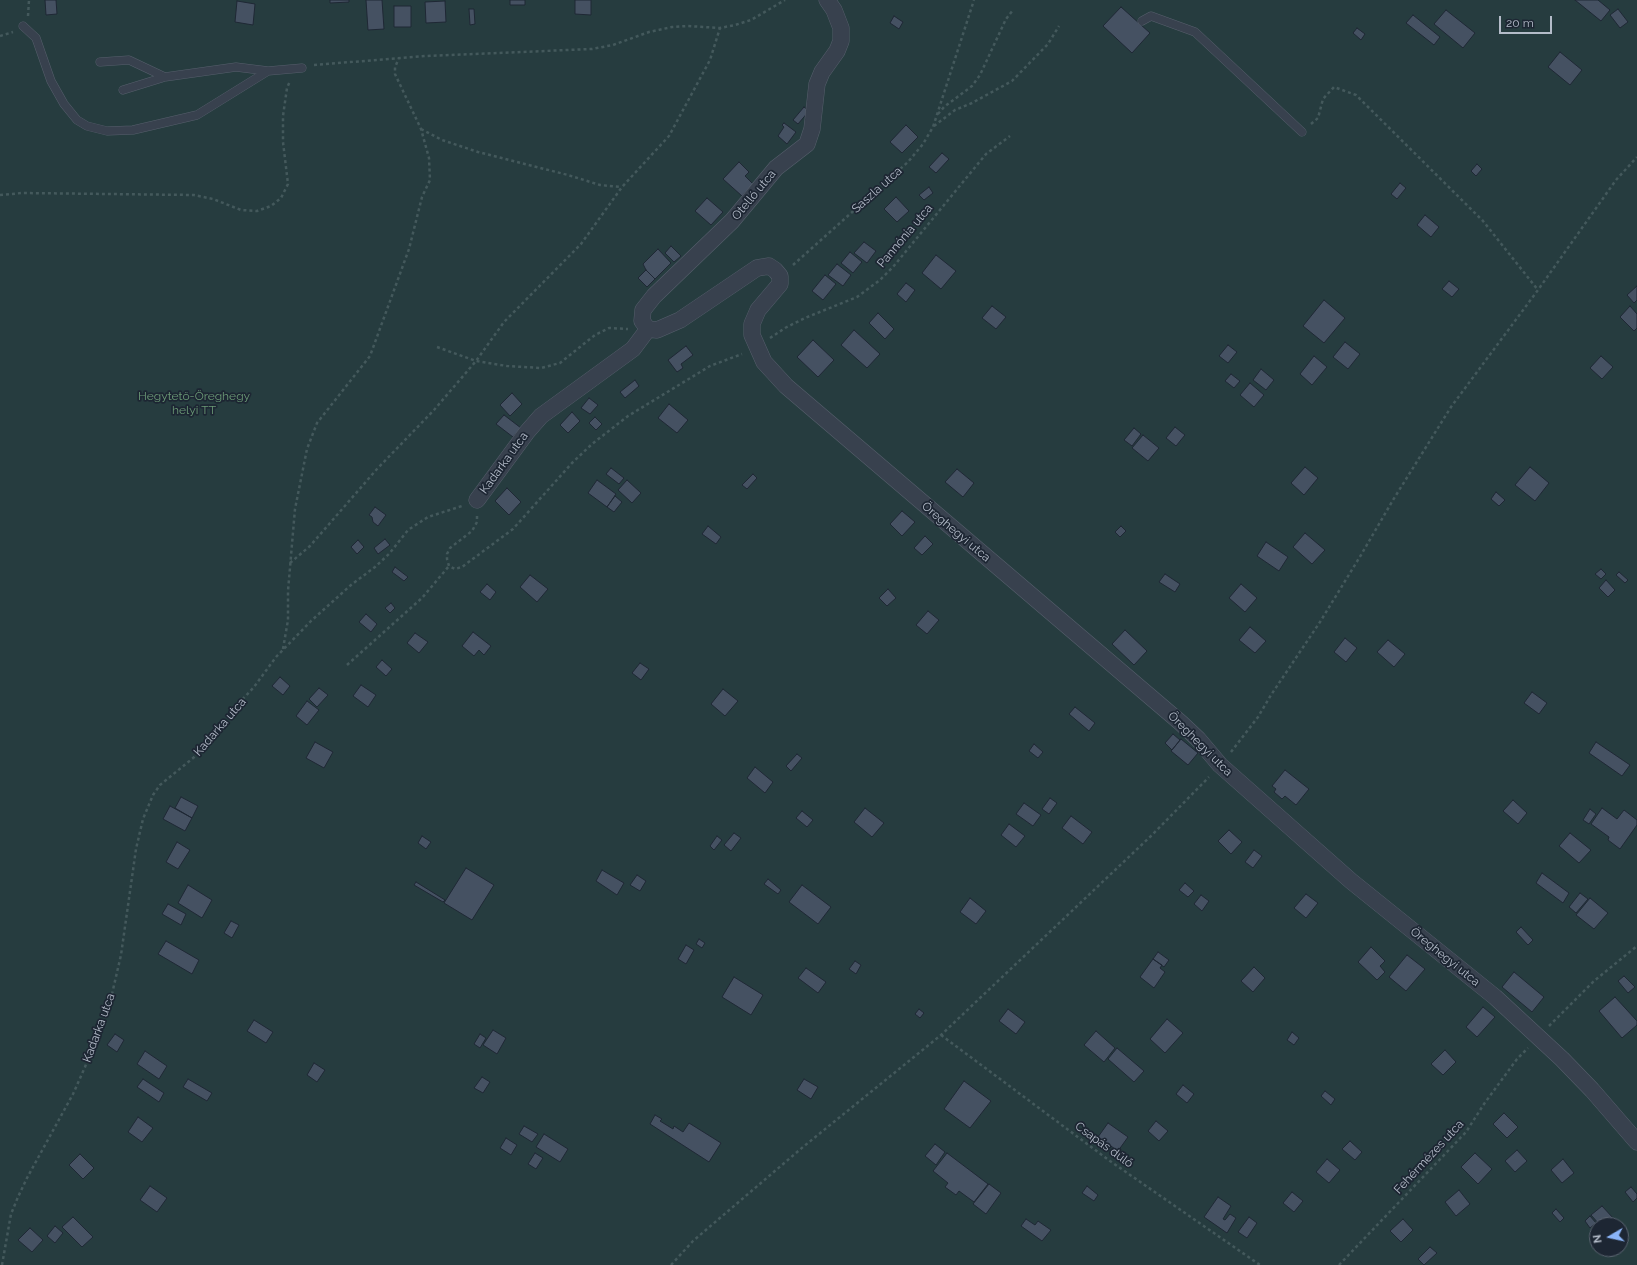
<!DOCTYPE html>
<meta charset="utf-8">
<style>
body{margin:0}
#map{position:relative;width:1637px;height:1265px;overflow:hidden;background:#242f3e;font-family:Raleway,sans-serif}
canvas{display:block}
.north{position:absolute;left:1589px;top:1217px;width:40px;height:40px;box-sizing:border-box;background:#1d2633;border:1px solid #59626f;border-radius:50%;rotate:261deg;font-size:11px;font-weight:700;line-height:16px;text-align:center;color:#b4bcc9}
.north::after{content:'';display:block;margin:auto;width:14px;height:18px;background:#8ab4f8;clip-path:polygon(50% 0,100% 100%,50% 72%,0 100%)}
.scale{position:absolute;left:1499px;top:16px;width:53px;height:18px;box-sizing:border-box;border:2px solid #b4bcc9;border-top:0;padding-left:5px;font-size:12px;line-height:14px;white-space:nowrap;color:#b4bcc9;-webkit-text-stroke:3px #1d2633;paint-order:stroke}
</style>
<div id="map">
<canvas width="1637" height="1265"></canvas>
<div class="north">N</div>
<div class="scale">20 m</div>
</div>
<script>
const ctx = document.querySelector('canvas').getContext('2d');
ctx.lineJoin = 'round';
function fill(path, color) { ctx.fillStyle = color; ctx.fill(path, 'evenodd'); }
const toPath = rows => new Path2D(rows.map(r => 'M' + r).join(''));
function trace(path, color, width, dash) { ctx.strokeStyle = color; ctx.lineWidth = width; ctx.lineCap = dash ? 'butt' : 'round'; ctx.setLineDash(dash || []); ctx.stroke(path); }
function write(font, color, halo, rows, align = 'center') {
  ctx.font = font + ' Raleway,sans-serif'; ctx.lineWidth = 3.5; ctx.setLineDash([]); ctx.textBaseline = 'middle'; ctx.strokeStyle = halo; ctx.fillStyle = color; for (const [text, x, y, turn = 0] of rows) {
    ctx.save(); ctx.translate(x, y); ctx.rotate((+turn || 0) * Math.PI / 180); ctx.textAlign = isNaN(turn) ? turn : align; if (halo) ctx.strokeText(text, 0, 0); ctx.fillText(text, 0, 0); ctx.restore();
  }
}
const green = toPath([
 [0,0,1637,0,1637,1265,0,1265],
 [1597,1225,1621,1225,1621,1249,1597,1249]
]);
const building = toPath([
 [45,0,56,0,57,14,46,15,45,0],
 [330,0,349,0,349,2,330,3,330,0],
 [366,0,382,0,384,29,368,30,366,0],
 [510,0,525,0,525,5,510,5,510,0],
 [575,0,591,0,591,15,575,14,575,0],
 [1575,0,1598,0,1610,10,1601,21,1575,0],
 [237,1,255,4,253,25,235,22,237,1],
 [445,1,446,22,426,23,425,2,445,1],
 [394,6,411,6,411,27,394,27,394,6],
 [1121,7,1150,33,1132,53,1103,26,1121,7],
 [469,9,474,9,475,24,470,25,469,9],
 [1618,9,1628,22,1620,28,1610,15,1618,9],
 [1446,10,1475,33,1463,48,1434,24,1446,10],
 [1413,15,1440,37,1434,45,1406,23,1413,15],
 [894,16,903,22,899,29,890,23,894,16],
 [1357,28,1365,34,1361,40,1353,33,1357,28],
 [1560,52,1582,70,1570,85,1548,67,1560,52],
 [804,107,809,111,798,124,793,120,804,107],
 [784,123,796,132,787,144,778,136,784,127,782,125,784,123],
 [906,125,918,137,902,153,890,142,906,125],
 [942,153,949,159,936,173,929,167,942,153],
 [739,162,749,172,745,176,753,184,742,196,723,179,739,162],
 [1477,164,1482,169,1476,176,1471,171,1477,164],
 [1400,183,1406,188,1397,199,1391,194,1400,183],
 [929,187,933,193,924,200,919,195,929,187],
 [896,197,909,211,897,222,884,209,896,197],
 [707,198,723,212,711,225,695,211,707,198],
 [1425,215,1439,227,1431,237,1417,225,1425,215],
 [864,242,876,251,867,263,854,253,864,242],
 [671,246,681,256,674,262,665,253,671,246],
 [658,249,671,263,655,279,646,270,643,264,658,249],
 [850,252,862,262,853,273,841,263,850,252],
 [936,255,956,271,941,289,922,273,936,255],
 [837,264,851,275,843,286,828,275,837,264],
 [646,270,655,279,647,287,638,278,646,270],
 [825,275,836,284,823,300,812,291,825,275],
 [1449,281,1459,289,1452,297,1442,289,1449,281],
 [906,283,915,290,906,302,897,294,906,283],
 [1637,286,1637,300,1634,303,1627,295,1637,286],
 [1324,300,1345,318,1324,343,1303,326,1324,300],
 [992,306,1006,317,996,329,982,318,992,306],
 [1630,306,1637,314,1637,328,1634,331,1620,317,1630,306],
 [878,313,894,329,885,339,869,323,878,313],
 [854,330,880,354,867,368,841,345,854,330],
 [813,340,834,360,818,377,797,357,813,340],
 [1345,342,1360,354,1348,369,1333,357,1345,342],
 [1228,345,1237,352,1228,363,1219,356,1228,345],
 [686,346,693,355,681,364,683,368,677,372,668,360,686,346],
 [1314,356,1327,367,1312,385,1300,374,1314,356],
 [1601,356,1613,367,1602,379,1590,368,1601,356],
 [1261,369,1274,380,1266,390,1253,380,1261,369],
 [1231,374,1240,381,1234,388,1225,381,1231,374],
 [635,380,639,386,625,398,620,392,635,380],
 [1250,383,1264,395,1254,407,1240,395,1250,383],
 [512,393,522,404,510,416,500,405,512,393],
 [589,398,598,405,590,414,581,408,589,398],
 [669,404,688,420,677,433,658,418,669,404],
 [572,412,580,421,568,433,560,425,572,412],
 [504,415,521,428,513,437,496,424,504,415],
 [595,417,602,424,596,430,589,423,595,417],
 [1175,427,1185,435,1176,446,1166,438,1175,427],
 [1134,428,1141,434,1132,446,1124,440,1134,428],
 [1143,435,1159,448,1148,461,1132,448,1143,435],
 [1305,467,1318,478,1304,495,1291,483,1305,467],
 [1530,467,1549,483,1535,501,1515,485,1530,467],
 [611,468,624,478,619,484,606,474,611,468],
 [957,469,974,483,963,497,945,482,957,469],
 [753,474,757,478,747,489,742,485,753,474],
 [597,480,616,494,607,507,588,493,597,480],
 [627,480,641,493,632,503,618,490,627,480],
 [507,488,521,502,509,515,495,501,507,488],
 [1496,492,1505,500,1499,506,1491,499,1496,492],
 [615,496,622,502,614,512,607,507,615,496],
 [375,507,386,515,378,526,373,522,372,517,369,515,375,507],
 [902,511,915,522,902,536,890,524,902,511],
 [708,526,721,537,716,544,702,534,708,526],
 [1121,526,1126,531,1120,537,1115,532,1121,526],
 [1305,533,1325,550,1312,564,1293,547,1305,533],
 [925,536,933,544,922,555,914,548,925,536],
 [385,539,390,545,378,554,374,548,385,539],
 [358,540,364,547,357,554,351,547,358,540],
 [1266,542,1288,557,1279,571,1257,556,1266,542],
 [395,567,408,577,404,581,392,572,395,567],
 [1601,569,1606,574,1601,579,1595,574,1601,569],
 [1619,572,1628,580,1625,583,1616,575,1619,572],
 [1165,574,1180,584,1175,592,1159,582,1165,574],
 [530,575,548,589,537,602,520,587,530,575],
 [1606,580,1615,590,1608,597,1599,588,1606,580],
 [487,584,496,592,490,600,480,592,487,584],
 [1241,584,1257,598,1245,612,1229,598,1241,584],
 [888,589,896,598,887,606,879,598,888,589],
 [391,603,395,608,390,613,385,608,391,603],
 [928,611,939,620,927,634,916,625,928,611],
 [366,614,377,624,371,632,359,622,366,614],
 [1250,627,1266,641,1255,653,1239,640,1250,627],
 [1125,630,1147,651,1134,665,1112,644,1125,630],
 [473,632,491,646,484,655,479,650,474,656,462,646,473,632],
 [415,633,428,642,419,653,407,643,415,633],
 [1345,638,1357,648,1346,662,1334,652,1345,638],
 [1388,640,1405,654,1394,667,1377,652,1388,640],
 [382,660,392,669,386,676,376,667,382,660],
 [640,663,649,669,641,680,632,673,640,663],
 [280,677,290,686,283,695,272,686,280,677],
 [361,685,376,695,368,707,353,696,361,685],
 [319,688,328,695,317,707,309,699,319,688],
 [723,689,738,701,725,716,711,704,723,689],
 [1532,692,1547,703,1539,714,1524,703,1532,692],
 [307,701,319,710,307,725,296,716,307,701],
 [1075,707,1095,723,1089,731,1069,714,1075,707],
 [1173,734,1180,740,1172,750,1165,743,1173,734],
 [1181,739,1198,753,1188,765,1171,751,1181,739],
 [315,742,333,752,324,768,306,758,315,742],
 [1596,742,1630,765,1622,776,1589,753,1596,742],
 [1034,744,1043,752,1038,758,1029,751,1034,744],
 [797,754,802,758,791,771,786,766,797,754],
 [755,767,773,782,765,793,747,778,755,767],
 [1285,770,1309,789,1296,805,1285,796,1282,799,1274,792,1276,789,1272,786,1285,770],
 [181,797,198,806,192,818,175,808,181,797],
 [1050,798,1057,803,1049,814,1042,809,1050,798],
 [1513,800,1527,813,1518,824,1503,811,1513,800],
 [1024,803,1041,815,1033,826,1016,814,1024,803],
 [170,806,192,818,185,831,163,819,170,806],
 [865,808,884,823,872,837,854,822,865,808],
 [1602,808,1617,819,1624,810,1637,820,1637,825,1620,849,1608,840,1609,837,1591,824,1602,808],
 [1590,809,1596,814,1589,824,1583,820,1590,809],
 [802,811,813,820,807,827,796,818,802,811],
 [1071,816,1092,832,1083,844,1062,828,1071,816],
 [1009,824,1025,836,1016,847,1001,835,1009,824],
 [1229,830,1242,842,1231,854,1218,841,1229,830],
 [734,833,741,838,731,851,724,845,734,833],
 [1570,833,1591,850,1579,863,1559,846,1570,833],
 [422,836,431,842,426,849,418,843,422,836],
 [717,836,722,840,714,850,710,846,717,836],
 [177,842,190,850,178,869,166,862,177,842],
 [1254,850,1262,856,1253,868,1245,862,1254,850],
 [466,868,494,885,472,920,444,903,466,868],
 [602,870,624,883,617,895,596,881,602,870],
 [1542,873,1569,893,1563,903,1536,883,1542,873],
 [637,875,646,881,640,891,630,885,637,875],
 [768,879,781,890,778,894,764,884,768,879],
 [416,882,445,900,443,902,414,885,416,882],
 [1185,883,1194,891,1188,897,1179,890,1185,883],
 [188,885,212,900,202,918,178,903,188,885],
 [802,885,831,907,818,924,789,902,802,885],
 [1580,893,1588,899,1576,913,1569,907,1580,893],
 [1306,894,1318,903,1306,918,1294,908,1306,894],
 [1201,895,1209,901,1202,911,1194,904,1201,895],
 [970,898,986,911,976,924,960,912,970,898],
 [1590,898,1608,913,1594,929,1576,915,1590,898],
 [168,904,186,914,181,925,162,914,168,904],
 [231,921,239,925,232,938,224,933,231,921],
 [1521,927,1533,940,1528,945,1516,932,1521,927],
 [699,939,705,943,702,948,696,944,699,939],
 [166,941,199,960,192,974,158,954,166,941],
 [686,945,694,950,686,964,678,959,686,945],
 [1371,947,1385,961,1380,966,1385,972,1377,980,1358,962,1371,947],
 [1158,952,1169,960,1164,967,1153,959,1158,952],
 [1407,955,1425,969,1406,991,1389,977,1407,955],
 [1153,959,1162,965,1160,968,1165,972,1154,988,1140,977,1153,959],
 [855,961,861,965,856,974,849,969,855,961],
 [1254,967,1265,978,1253,992,1241,981,1254,967],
 [806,968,826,982,818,993,798,978,806,968],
 [1514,972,1544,997,1532,1012,1502,987,1514,972],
 [1624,976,1635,987,1628,993,1618,981,1624,976],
 [734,977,763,995,751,1015,722,997,734,977],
 [1615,997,1637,1021,1637,1025,1622,1038,1599,1011,1615,997],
 [1483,1007,1495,1017,1477,1037,1466,1027,1483,1007],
 [919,1009,924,1013,920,1018,915,1014,919,1009],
 [1008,1009,1025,1022,1016,1034,999,1021,1008,1009],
 [1167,1019,1183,1033,1165,1053,1150,1039,1167,1019],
 [254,1020,273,1032,266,1043,247,1031,254,1020],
 [493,1030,506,1038,497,1054,483,1045,493,1030],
 [1096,1031,1115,1048,1104,1062,1084,1045,1096,1031],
 [1292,1032,1299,1038,1294,1045,1287,1040,1292,1032],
 [115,1034,124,1040,117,1052,107,1045,115,1034],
 [480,1034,486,1038,480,1048,474,1044,480,1034],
 [1117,1048,1144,1071,1134,1082,1108,1059,1117,1048],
 [1445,1050,1456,1062,1443,1075,1431,1064,1445,1050],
 [145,1051,167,1066,159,1079,137,1064,145,1051],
 [314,1063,325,1070,317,1082,307,1075,314,1063],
 [482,1077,490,1082,483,1093,474,1088,482,1077],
 [143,1079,164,1093,159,1102,137,1087,143,1079],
 [188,1079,212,1093,207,1101,183,1087,188,1079],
 [804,1079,818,1087,811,1099,797,1090,804,1079],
 [964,1081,991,1101,970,1128,944,1109,964,1081],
 [1183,1085,1194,1094,1187,1103,1176,1094,1183,1085],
 [1325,1091,1335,1099,1331,1105,1321,1096,1325,1091],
 [1504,1113,1518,1127,1507,1138,1493,1124,1504,1113],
 [655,1115,662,1119,660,1121,673,1129,674,1126,683,1132,689,1123,721,1143,709,1162,650,1124,655,1115],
 [138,1117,153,1128,142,1142,128,1132,138,1117],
 [1156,1121,1168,1131,1159,1141,1148,1131,1156,1121],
 [1108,1123,1128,1137,1118,1151,1098,1137,1108,1123],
 [524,1126,538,1134,532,1142,519,1134,524,1126],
 [544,1134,568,1149,560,1162,536,1147,544,1134],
 [506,1138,517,1145,511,1155,500,1148,506,1138],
 [1350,1141,1362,1152,1355,1160,1342,1149,1350,1141],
 [935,1144,945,1152,936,1165,925,1156,935,1144],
 [1517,1150,1527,1161,1515,1172,1505,1161,1517,1150],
 [535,1153,543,1158,536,1169,528,1164,535,1153],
 [947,1153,988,1184,974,1202,959,1191,956,1195,945,1187,948,1183,933,1171,947,1153],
 [1475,1153,1492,1169,1478,1184,1461,1167,1475,1153],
 [80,1154,94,1168,83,1179,69,1165,80,1154],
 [1327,1159,1340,1170,1329,1183,1316,1172,1327,1159],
 [1563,1159,1574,1173,1562,1183,1551,1170,1563,1159],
 [989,1184,1001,1193,986,1214,973,1204,989,1184],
 [150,1186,167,1198,157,1212,140,1200,150,1186],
 [1087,1186,1098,1195,1094,1201,1082,1193,1087,1186],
 [1631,1187,1637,1194,1637,1198,1633,1202,1625,1192,1631,1187],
 [1459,1190,1470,1204,1456,1216,1445,1202,1459,1190],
 [1292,1192,1303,1201,1294,1212,1283,1203,1292,1192],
 [1218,1197,1231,1206,1223,1219,1225,1220,1230,1214,1236,1218,1227,1233,1204,1217,1218,1197],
 [1602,1206,1613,1218,1605,1225,1600,1225,1591,1215,1602,1206],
 [1556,1209,1564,1218,1560,1222,1552,1213,1556,1209],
 [1590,1216,1596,1223,1590,1228,1585,1221,1590,1216],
 [73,1217,93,1237,82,1247,62,1227,73,1217],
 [1249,1217,1257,1223,1247,1238,1238,1232,1249,1217],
 [1026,1219,1035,1225,1038,1221,1051,1230,1042,1241,1021,1226,1026,1219],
 [1403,1219,1413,1230,1401,1242,1390,1231,1403,1219],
 [55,1226,63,1233,55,1243,47,1236,55,1226],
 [30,1228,43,1240,32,1252,18,1240,30,1228],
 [1430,1247,1437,1253,1424,1265,1418,1259,1430,1247]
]);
const path = toPath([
 [28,16,29,0],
 [0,36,13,32],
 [314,65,426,56,592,49,613,45,649,32,672,27,688,26,720,28,735,25,751,20,785,0],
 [938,114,944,107,972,86,980,75,1006,19,1013,10],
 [1311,124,1318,118,1323,99,1334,87,1356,95,1483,221,1538,290],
 [934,126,955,110,972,103,1012,81,1048,44,1059,26],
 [421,129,442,140,478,152,568,175,600,185,621,187],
 [0,195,22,193,194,195,213,199,241,210,257,211,271,206,281,198,288,184,283,142,283,116,287,88,290,81],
 [793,265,908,162,923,144,933,127,974,0],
 [770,338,785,328,805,318,857,297,880,280,893,267,986,154,1010,136],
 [437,347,476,361,507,366,541,368,560,363,595,335,609,328,628,329],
 [477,516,477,522,472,531,450,548,447,554,447,559,449,566,455,569,462,567,513,529,572,463,592,444,628,416,710,366,742,354],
 [290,563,310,546,377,469,434,410,476,361,504,322,581,244,622,187,669,136,710,60,720,28],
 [283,649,288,620,288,591,295,509,307,449,317,423,370,356,409,249,422,197,430,180,429,158,421,129,395,74,395,67,399,58],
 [347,665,422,598,449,566],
 [1231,752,1258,717,1271,695,1320,622,1361,555,1393,500,1451,407,1538,290,1616,180,1637,157],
 [1549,1026,1594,981,1637,946],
 [941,1035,1110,1161,1260,1265],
 [2,1265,11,1214,18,1197,27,1178,73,1094,85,1067,112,994,121,955,136,849,143,819,153,795,160,785,198,754,228,715,254,687,276,657,311,621,351,585,375,567,389,554,408,530,428,517,462,506],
 [671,1265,693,1241,803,1147,941,1035,1152,835,1209,777],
 [1339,1265,1466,1132,1484,1104,1517,1059,1528,1048]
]);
const lane = toPath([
 [1142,21,1151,16,1195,32,1302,132],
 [23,26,36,38,51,81,64,104,77,120,87,126,107,131,133,130,197,115,268,71],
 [100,62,129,60,165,77],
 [123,90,165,77,236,67,268,71,302,68]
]);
const street = toPath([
 [648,329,657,330,680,320,757,268,769,266,775,270,780,276,780,284,758,310,752,324,752,335,764,362,786,386,1181,723,1198,739,1220,765,1351,881,1495,997,1562,1059,1592,1090,1637,1142],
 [648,329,642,321,643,310,654,296,732,221,776,168,807,144,812,129,817,84,822,72,837,51,841,41,841,28,834,10,827,0],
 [477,500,527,432,541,416,633,349,648,329]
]);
const streetNames = [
 ["Saszla utca",877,190,-42],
 ["Otelló utca",754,195,-50],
 ["Pannónia utca",905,236,-50],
 ["Kadarka utca",504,463,-54],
 ["Öreghegyi utca",956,532,40],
 ["Kadarka utca",220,727,-49],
 ["Öreghegyi utca",1200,744,45],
 ["Öreghegyi utca",1445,957,39],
 ["Kadarka utca",99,1028,-70],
 ["Csapás dűlő",1104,1145,36],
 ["Fehérmézes utca",1429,1157,-47]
];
const parkNames = [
 ["Hegytető-Öreghegy",194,396],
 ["helyi TT",194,410]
];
fill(green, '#263c3f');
fill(building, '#455162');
trace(building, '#1f2835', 1);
trace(lane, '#565f6c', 9);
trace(street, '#565f6c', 17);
trace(path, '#44595c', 2.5, [3, 3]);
trace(lane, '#38414e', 8);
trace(street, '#38414e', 16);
write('12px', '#b4bcc9', '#1d2633', streetNames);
write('12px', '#6b9a76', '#1d2633', parkNames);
</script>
